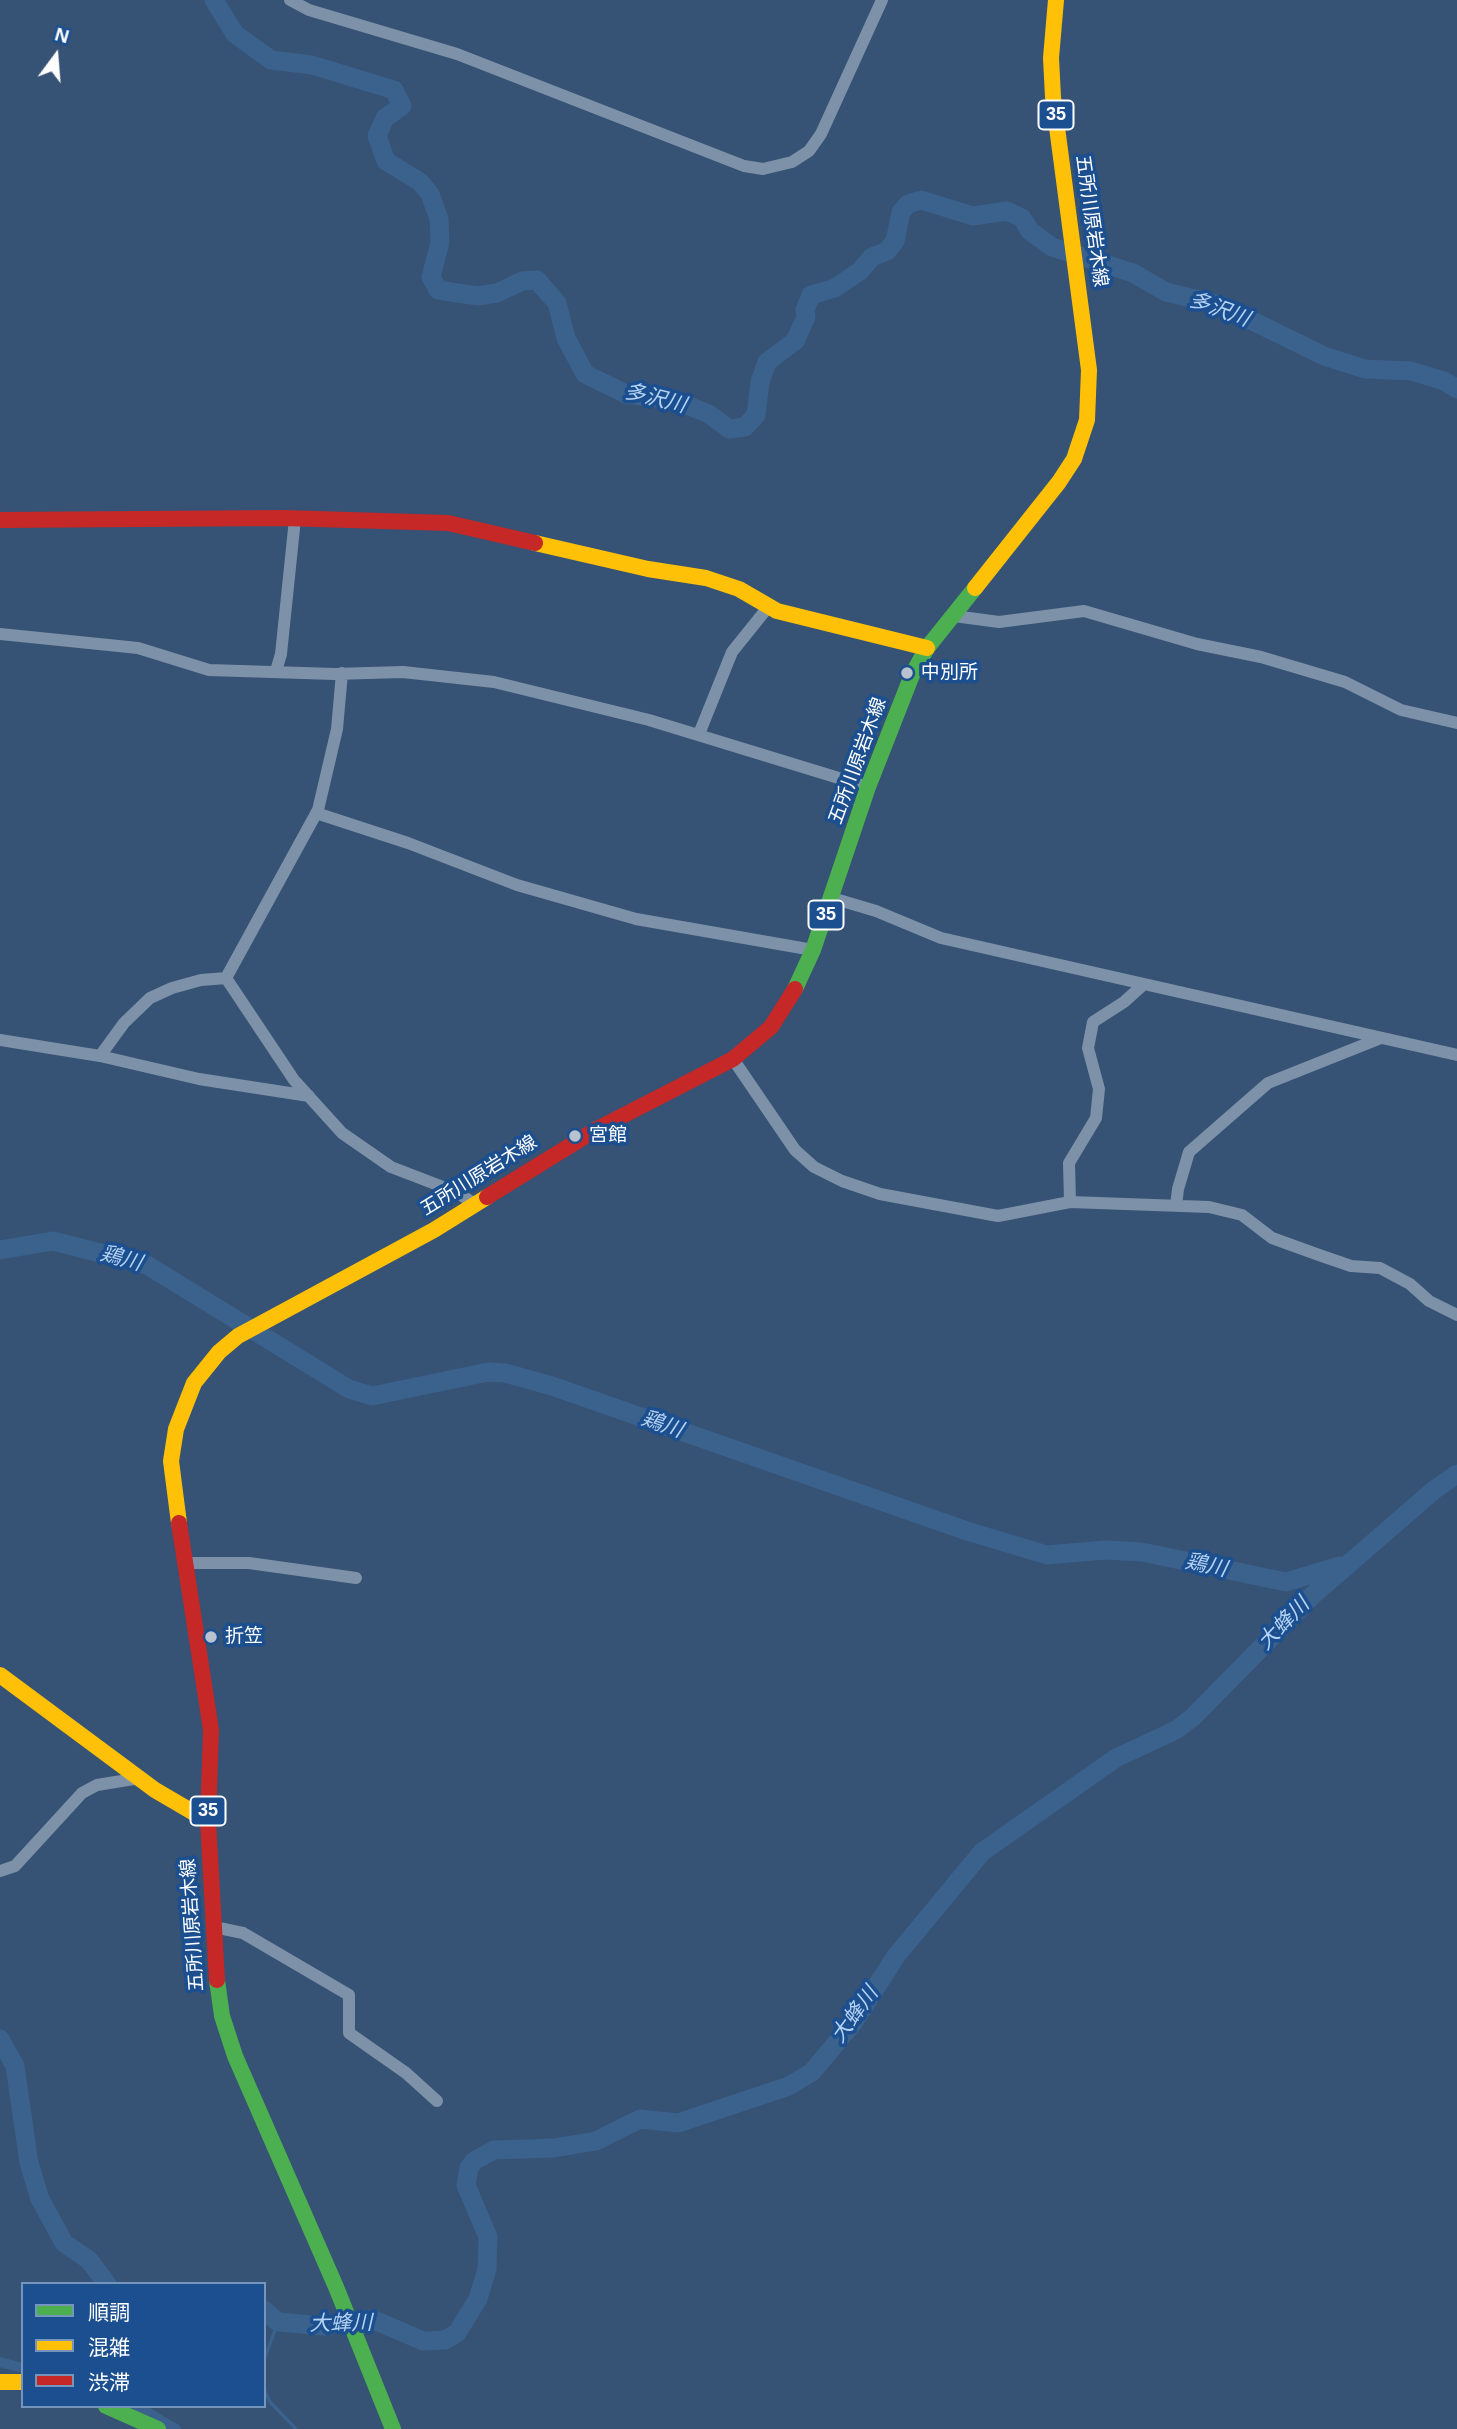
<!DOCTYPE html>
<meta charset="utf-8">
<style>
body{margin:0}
#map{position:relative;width:1457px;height:2429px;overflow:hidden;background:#365274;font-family:Arial,"Noto Sans JP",sans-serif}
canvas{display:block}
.legend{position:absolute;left:21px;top:2282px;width:245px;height:126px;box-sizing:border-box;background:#1b4f8f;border:2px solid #7695bc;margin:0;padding:9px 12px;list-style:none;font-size:21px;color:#fff}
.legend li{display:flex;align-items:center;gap:14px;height:35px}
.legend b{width:35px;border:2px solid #7695bc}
.north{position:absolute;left:21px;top:21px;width:70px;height:70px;-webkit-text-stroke:5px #1b4f8f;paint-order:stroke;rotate:16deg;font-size:19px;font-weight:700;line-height:28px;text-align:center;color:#fff}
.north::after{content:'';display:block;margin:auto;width:24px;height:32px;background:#fff;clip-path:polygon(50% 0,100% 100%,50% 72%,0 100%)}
</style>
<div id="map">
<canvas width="1457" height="2429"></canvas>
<ul class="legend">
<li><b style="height:9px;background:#4caf50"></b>順調</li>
<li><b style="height:9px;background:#ffc107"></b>混雑</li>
<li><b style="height:9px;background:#c62828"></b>渋滞</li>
</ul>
<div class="north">N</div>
</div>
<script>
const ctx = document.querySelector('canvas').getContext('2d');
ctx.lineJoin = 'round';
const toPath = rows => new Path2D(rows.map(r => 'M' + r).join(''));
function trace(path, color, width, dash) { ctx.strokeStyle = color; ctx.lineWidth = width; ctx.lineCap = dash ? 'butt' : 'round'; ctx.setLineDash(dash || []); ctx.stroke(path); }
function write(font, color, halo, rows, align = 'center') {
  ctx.font = font + ' Arial,"Noto Sans JP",sans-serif'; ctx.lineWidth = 7; ctx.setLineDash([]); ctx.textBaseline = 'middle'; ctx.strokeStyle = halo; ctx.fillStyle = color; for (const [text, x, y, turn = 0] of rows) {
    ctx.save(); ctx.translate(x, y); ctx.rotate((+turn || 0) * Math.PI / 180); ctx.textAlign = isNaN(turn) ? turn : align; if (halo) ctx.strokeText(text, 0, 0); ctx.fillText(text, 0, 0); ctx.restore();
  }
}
const stream = toPath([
 [264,2360,278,2322],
 [264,2389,270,2402,296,2429]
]);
const canal = toPath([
 [0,2362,23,2368],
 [137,2406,176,2429]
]);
const river = toPath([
 [214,0,235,34,271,60,312,65,394,90,402,106,385,118,377,136,386,161,420,182,430,194,439,219,440,242,431,277,438,290,478,296,497,293,522,281,537,280,557,303,566,338,585,374,626,394,674,400,709,414,729,429,745,427,756,415,760,382,767,362,795,341,806,317,805,310,811,295,835,288,860,271,872,257,887,251,895,241,901,212,908,204,921,200,973,216,1007,211,1022,218,1030,231,1052,247,1133,273,1166,292,1220,305,1324,356,1365,369,1411,371,1444,381,1457,389],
 [0,1250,53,1241,147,1265,349,1389,372,1396,488,1372,505,1373,552,1386,967,1531,1047,1555,1105,1550,1142,1552,1286,1582,1339,1566],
 [0,2039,15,2066,29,2163,40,2199,64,2243,89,2260,107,2284],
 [264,2310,278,2322,323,2326,372,2319,423,2341,445,2340,457,2333,478,2299,487,2269,488,2237,466,2185,469,2168,474,2161,494,2150,554,2148,596,2141,640,2119,678,2123,789,2086,812,2072,853,2023,896,1956,982,1852,1116,1758,1176,1730,1193,1717,1314,1594,1434,1490,1457,1474]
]);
const street = toPath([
 [290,0,309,10,457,54,744,166,763,169,792,162,809,151,821,134,882,0],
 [954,616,999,622,1084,611,1197,644,1261,657,1345,682,1401,710,1457,723],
 [0,634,138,648,209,670,334,674,403,672,494,682,649,720,868,787],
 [276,671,281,654,295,519],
 [699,734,732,652,769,606],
 [316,813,408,843,517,885,636,919,813,950],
 [832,898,876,911,941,938,1457,1055],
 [226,978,294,1080,342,1133,391,1167,456,1192,475,1204],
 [226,978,318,810,337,729,342,673],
 [0,1040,100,1056,199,1079,309,1096],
 [100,1056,124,1023,150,998,172,988,201,980,226,978],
 [733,1059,795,1150,814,1167,842,1181,880,1194,998,1216,1070,1202,1209,1207,1242,1215,1272,1238,1319,1255,1351,1266,1380,1268,1410,1284,1429,1301,1457,1315],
 [1070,1202,1069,1163,1096,1118,1099,1089,1088,1048,1093,1022,1124,1002,1144,984],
 [1176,1206,1178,1189,1189,1152,1268,1083,1381,1038],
 [188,1563,249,1563,356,1578],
 [0,1871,15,1866,82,1793,97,1785,140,1778],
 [214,1927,243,1933,349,1995,349,2033,406,2073,437,2101]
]);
const fast = toPath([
 [795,989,813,950,868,787,912,675,927,648,975,588],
 [217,1980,222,2016,235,2056,336,2287,393,2429],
 [106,2406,158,2429]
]);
const slow = toPath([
 [535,543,648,569,706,578,739,589,777,611,927,648],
 [975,588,1059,482,1074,459,1087,420,1089,370,1053,97,1051,58,1056,0],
 [179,1523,171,1461,176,1429,194,1383,219,1352,238,1336,434,1230,487,1197],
 [0,1675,155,1790,208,1821],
 [0,2382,23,2382]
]);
const jam = toPath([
 [0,520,284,518,448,523,535,543],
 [487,1197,597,1129,733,1059,771,1027,795,989],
 [179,1523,211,1730,208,1821,217,1980]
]);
const markers = [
 [907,673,7,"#b9c2ce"],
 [575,1136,7,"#b9c2ce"],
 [211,1637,7,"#b9c2ce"]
];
const shields = [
 [1056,115,35],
 [826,915,35],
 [208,1811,35]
];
const shieldNames = [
 ["35",1056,115],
 ["35",826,915],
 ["35",208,1811]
];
const streetNames = [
 ["五所川原岩木線",1091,221,82],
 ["五所川原岩木線",858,761,-70],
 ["五所川原岩木線",479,1176,-32],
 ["五所川原岩木線",193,1925,-94]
];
const poiNames = [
 ["中別所",921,673],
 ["宮館",589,1136],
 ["折笠",225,1637]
];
const waterNames = [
 ["多沢川",1219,310,20],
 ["多沢川",655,399,14],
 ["鶏川",121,1259,15],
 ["鶏川",662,1425,19],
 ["鶏川",1206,1566,12],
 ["大蜂川",1284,1624,-46],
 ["大蜂川",855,2015,-54],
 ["大蜂川",341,2324,-1]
];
trace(stream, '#3b618d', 3.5);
trace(canal, '#3b618d', 10);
trace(river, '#3b618d', 19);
trace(street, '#7d92a8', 12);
trace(fast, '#4caf50', 16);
trace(slow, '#ffc107', 16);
trace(jam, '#c62828', 16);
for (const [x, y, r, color] of markers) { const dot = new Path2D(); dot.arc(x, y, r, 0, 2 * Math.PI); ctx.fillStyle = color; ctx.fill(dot); trace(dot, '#1b4f8f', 2.5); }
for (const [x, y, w] of shields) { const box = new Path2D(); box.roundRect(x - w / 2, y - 14.5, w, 29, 5); ctx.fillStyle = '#1b4f8f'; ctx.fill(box); trace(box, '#fff', 2); }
write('bold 18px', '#fff', null, shieldNames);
write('19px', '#fff', '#1b4f8f', streetNames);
write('19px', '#fff', '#1b4f8f', poiNames, 'left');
write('italic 21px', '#b5d3f5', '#1b4f8f', waterNames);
</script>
